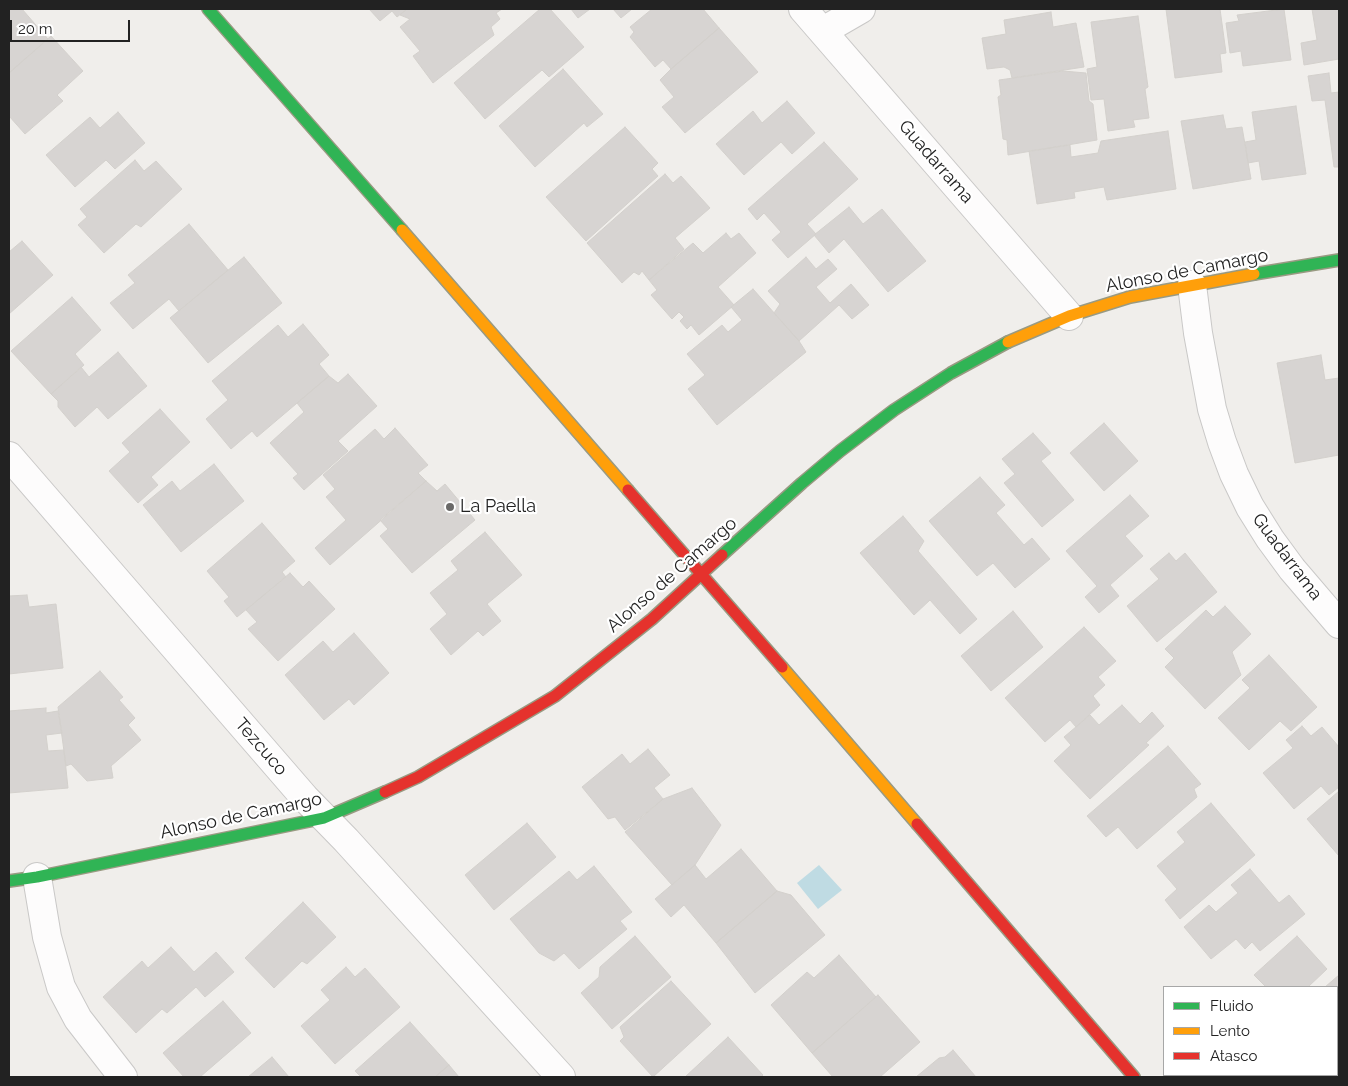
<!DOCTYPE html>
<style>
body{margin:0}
#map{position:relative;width:1348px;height:1086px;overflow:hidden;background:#f0eeeb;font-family:Raleway,sans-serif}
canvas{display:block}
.frame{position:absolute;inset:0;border:10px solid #222;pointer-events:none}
.legend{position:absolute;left:1163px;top:986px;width:175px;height:90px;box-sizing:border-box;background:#fff;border:1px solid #a7a7a7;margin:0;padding:6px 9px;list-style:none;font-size:15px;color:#222}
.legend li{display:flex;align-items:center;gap:10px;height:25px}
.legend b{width:25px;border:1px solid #a7a7a7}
.scale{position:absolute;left:10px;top:20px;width:120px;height:22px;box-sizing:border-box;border:2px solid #222;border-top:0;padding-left:6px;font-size:15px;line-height:18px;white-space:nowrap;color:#222;-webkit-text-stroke:4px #fff;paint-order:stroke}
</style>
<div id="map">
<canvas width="1348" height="1086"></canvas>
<div class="frame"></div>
<ul class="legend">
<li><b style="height:6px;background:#30b455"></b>Fluido</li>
<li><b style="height:6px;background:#ff9f0a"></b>Lento</li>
<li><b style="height:6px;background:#e5322d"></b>Atasco</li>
</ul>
<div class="scale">20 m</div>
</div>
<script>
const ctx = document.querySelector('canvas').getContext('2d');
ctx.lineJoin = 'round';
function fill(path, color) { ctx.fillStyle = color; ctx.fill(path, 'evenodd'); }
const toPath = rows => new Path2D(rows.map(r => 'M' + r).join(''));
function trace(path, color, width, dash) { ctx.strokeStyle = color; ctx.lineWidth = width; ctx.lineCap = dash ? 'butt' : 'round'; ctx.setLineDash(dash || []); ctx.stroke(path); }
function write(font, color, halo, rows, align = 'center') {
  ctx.font = font + ' Raleway,sans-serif'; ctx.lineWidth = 4.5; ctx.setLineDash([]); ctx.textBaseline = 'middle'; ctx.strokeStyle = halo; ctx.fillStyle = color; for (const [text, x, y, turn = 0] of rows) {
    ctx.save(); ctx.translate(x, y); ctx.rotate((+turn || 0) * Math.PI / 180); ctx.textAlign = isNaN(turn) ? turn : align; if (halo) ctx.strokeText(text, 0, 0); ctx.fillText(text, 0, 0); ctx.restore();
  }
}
const water = toPath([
 [819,865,842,890,818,909,797,883]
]);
const building = toPath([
 [9,9,22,9,48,39,9,73,9,9],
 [369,9,407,9,397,17,392,11,380,21,369,9],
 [407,9,502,9,496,13,500,19,491,27,494,35,433,83,413,56,420,51,400,27,410,19,400,15,407,9],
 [540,9,550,9,584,47,549,77,542,70,485,119,454,83,540,9],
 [571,9,590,9,578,18,571,9],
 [613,9,632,9,621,18,613,9],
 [652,9,703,9,719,28,671,69,663,60,655,67,630,37,634,32,630,27,652,9],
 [1166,9,1220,9,1226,53,1220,54,1222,72,1175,78,1166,9],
 [1284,9,1291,60,1243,66,1241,51,1230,53,1226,23,1239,21,1237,15,1284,9],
 [1312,9,1339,9,1339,59,1304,65,1301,43,1317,40,1312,9],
 [1051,12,1053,27,1076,23,1084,67,1012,78,1010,70,1004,67,987,69,982,38,1006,34,1004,20,1051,12],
 [1138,16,1148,87,1145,89,1149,118,1133,120,1135,127,1108,131,1104,99,1091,100,1087,69,1097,67,1091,22,1138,16],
 [719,28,758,72,685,133,662,107,674,97,660,80,671,69,719,28],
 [51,36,83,71,57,95,63,101,25,134,9,116,9,73,51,36],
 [563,69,603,114,587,127,584,123,535,167,499,126,563,69],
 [1063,71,1086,73,1089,101,1093,104,1097,140,1008,155,1007,140,1003,139,998,97,1001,95,999,80,1063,71],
 [1329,73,1331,93,1339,92,1339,167,1334,167,1325,100,1312,101,1308,76,1329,73],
 [787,101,815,133,792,154,781,142,744,175,716,144,753,111,762,123,787,101],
 [1296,106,1306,174,1262,180,1259,161,1248,163,1245,142,1256,140,1252,112,1296,106],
 [118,112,145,143,115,169,106,160,75,187,46,155,90,117,100,128,118,112],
 [1223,115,1226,129,1242,127,1251,179,1193,189,1181,121,1223,115],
 [625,127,658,163,652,169,658,176,586,241,546,197,625,127],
 [1168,131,1176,189,1107,200,1104,187,1074,192,1075,198,1037,204,1029,151,1070,145,1071,157,1098,153,1101,141,1168,131],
 [824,142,858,179,807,224,816,234,788,258,772,240,781,232,764,213,757,220,748,209,824,142],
 [135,160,144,171,156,161,182,189,141,227,136,224,104,253,78,225,87,217,80,209,135,160],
 [665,174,673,183,681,176,710,208,675,238,684,249,649,280,642,271,639,275,634,272,622,283,587,243,665,174],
 [849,207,863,224,882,209,926,261,888,292,844,239,829,253,814,235,849,207],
 [189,224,228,270,179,311,169,299,133,329,110,303,135,283,128,275,189,224],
 [726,233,731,239,739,233,756,253,718,287,734,305,699,335,691,325,687,329,680,321,684,317,679,312,672,319,651,295,657,290,649,280,693,243,703,253,726,233],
 [22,241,53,275,9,314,9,252,22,241],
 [244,257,282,303,208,363,170,318,244,257],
 [806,257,816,269,828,259,837,269,816,287,830,303,851,284,869,305,852,319,839,305,799,341,774,313,780,304,768,291,806,257],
 [753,289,799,341,806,352,717,425,688,389,705,375,687,354,722,325,728,332,742,320,731,307,753,289],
 [72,297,101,330,75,354,84,365,51,394,11,351,72,297],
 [303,324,329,355,319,364,329,376,257,437,252,431,231,449,206,419,228,400,212,381,278,325,288,337,303,324],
 [118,352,147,386,108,419,97,407,75,427,58,407,58,401,51,394,81,367,89,377,118,352],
 [1321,355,1325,380,1339,378,1339,455,1295,463,1277,363,1321,355],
 [348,374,377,406,338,441,348,451,304,490,293,478,298,474,270,443,304,412,297,403,329,376,338,383,348,374],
 [160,409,190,442,151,477,158,485,138,503,109,471,130,452,122,443,160,409],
 [1104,423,1138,461,1104,491,1070,453,1104,423],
 [395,428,428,465,418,473,426,481,330,565,315,548,346,520,326,497,335,489,323,475,375,429,384,439,395,428],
 [1033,433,1051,453,1041,461,1074,500,1042,527,1004,483,1015,474,1002,459,1033,433],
 [214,464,244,501,181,552,143,505,172,481,180,491,214,464],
 [980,477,1005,505,996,513,1024,545,1032,538,1050,559,1015,588,993,563,977,576,929,521,980,477],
 [426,481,437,491,445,484,475,520,412,573,380,536,388,529,380,520,426,481],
 [1130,495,1149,516,1125,536,1143,556,1110,585,1119,596,1099,613,1085,597,1097,586,1066,551,1130,495],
 [903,516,924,541,918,551,977,619,960,634,930,600,914,615,860,553,903,516],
 [262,523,295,561,282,572,286,577,237,617,224,601,229,597,207,571,262,523],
 [485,532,522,575,487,604,501,621,483,636,478,631,451,655,430,629,447,614,430,593,458,570,451,561,485,532],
 [1169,553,1176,561,1185,553,1217,592,1157,642,1127,606,1159,579,1150,569,1169,553],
 [290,573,303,587,309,581,335,609,278,661,248,629,257,622,246,610,290,573],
 [27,595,29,607,56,604,63,668,9,674,9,596,27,595],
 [1225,606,1251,634,1232,652,1241,675,1205,709,1165,667,1174,658,1165,649,1206,610,1213,617,1225,606],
 [1013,611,1043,647,991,691,961,656,1013,611],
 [1084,627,1116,661,1098,677,1105,685,1093,696,1100,705,1076,727,1070,720,1045,742,1005,698,1084,627],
 [354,633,389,673,354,705,349,699,324,720,285,675,323,641,333,652,354,633],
 [1269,655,1317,707,1291,731,1280,721,1249,750,1218,718,1250,688,1242,680,1269,655],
 [100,671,123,697,119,700,135,718,128,725,141,740,111,766,113,778,87,781,71,764,66,766,58,707,100,671],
 [1122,705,1140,724,1152,712,1164,726,1146,743,1149,745,1090,799,1054,761,1071,745,1064,737,1090,715,1099,725,1122,705],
 [46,708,46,713,58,711,62,733,46,735,48,751,64,750,68,788,9,793,9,711,46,708],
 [1302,726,1311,736,1322,727,1339,747,1339,787,1329,795,1321,786,1294,809,1263,773,1293,748,1286,740,1302,726],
 [1168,746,1201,784,1194,789,1197,797,1137,849,1118,827,1106,837,1087,816,1168,746],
 [648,749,670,775,654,788,663,799,625,830,615,817,608,819,582,787,622,754,630,764,648,749],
 [692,788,721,825,695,865,672,885,625,832,663,799,692,788],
 [1339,791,1339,856,1307,819,1339,791],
 [1211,803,1255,855,1180,919,1165,900,1177,889,1157,866,1185,842,1177,832,1211,803],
 [527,823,556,857,494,910,465,875,527,823],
 [741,849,777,891,716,943,684,905,671,917,655,899,695,865,706,879,741,849],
 [594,866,632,912,620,921,627,929,579,969,564,953,554,961,539,953,510,919,569,871,577,880,594,866],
 [1250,869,1279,903,1289,895,1305,914,1260,951,1252,942,1245,949,1236,939,1211,959,1184,927,1209,905,1216,912,1238,893,1231,885,1250,869],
 [777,891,791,895,825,935,755,993,716,943,777,891],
 [303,902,336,937,307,964,302,961,274,988,245,958,303,902],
 [635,936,671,977,612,1029,581,993,599,977,600,967,635,936],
 [1297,936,1327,969,1308,987,1266,987,1254,975,1297,936],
 [171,947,194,972,216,952,234,972,205,997,196,987,167,1013,162,1009,136,1033,103,997,142,961,148,968,171,947],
 [839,955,876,997,812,1053,771,1005,807,972,814,978,839,955],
 [346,967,355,977,365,968,400,1007,335,1064,301,1026,330,1000,321,990,346,967],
 [1339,975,1339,1062,1337,1064,1337,987,1325,987,1339,975],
 [671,981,711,1024,653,1077,620,1041,624,1037,620,1027,671,981],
 [878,995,920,1042,880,1077,833,1077,812,1053,878,995],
 [223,1001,251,1033,200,1077,184,1077,163,1053,223,1001],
 [410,1022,449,1065,435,1077,361,1077,355,1071,410,1022],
 [728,1037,763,1075,761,1077,685,1077,728,1037],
 [953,1050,976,1077,916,1077,939,1058,945,1057,953,1050],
 [272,1057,289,1077,248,1077,272,1057],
 [449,1065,459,1077,435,1077,449,1065]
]);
const street = toPath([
 [803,9,1069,316],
 [823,31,861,9],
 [1192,285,1198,333,1212,409,1222,442,1234,474,1250,507,1270,539,1292,569,1339,624],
 [9,456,305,798,346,840,561,1077],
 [37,877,47,937,61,987,78,1019,123,1077]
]);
const fast = toPath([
 [208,9,402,230],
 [1254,274,1339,260],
 [722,555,802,483,840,451,894,410,951,373,1008,342],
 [9,881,37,877,324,818,385,792]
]);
const slow = toPath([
 [402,230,628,490],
 [1008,342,1069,316,1130,297,1254,274],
 [782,667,917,824]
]);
const jam = toPath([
 [628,490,782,667],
 [385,792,418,777,555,696,652,619,722,555],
 [917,824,1134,1077]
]);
const markers = [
 [450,507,5,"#6a6968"]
];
const streetNames = [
 ["Guadarrama",936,162,49],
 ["Alonso de Camargo",1187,271,-11],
 ["Guadarrama",1287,557,53],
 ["Alonso de Camargo",672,575,-41],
 ["Tezcuco",261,747,49],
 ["Alonso de Camargo",241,816,-12]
];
const poiNames = [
 ["La Paella",460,507]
];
fill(water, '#bfdbe3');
fill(building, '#d7d4d2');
trace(building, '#d3d0cc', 1);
trace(street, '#c9c8c7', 30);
trace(fast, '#999a82', 14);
trace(slow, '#999a82', 14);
trace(jam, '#999a82', 14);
trace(street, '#fdfcfc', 28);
trace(fast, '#30b455', 11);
trace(slow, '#ff9f0a', 11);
trace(jam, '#e5322d', 11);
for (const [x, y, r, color] of markers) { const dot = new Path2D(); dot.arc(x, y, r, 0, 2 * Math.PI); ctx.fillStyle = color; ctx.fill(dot); trace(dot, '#fff', 2); }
write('18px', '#222', '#fff', streetNames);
write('18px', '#222', '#fff', poiNames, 'left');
</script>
